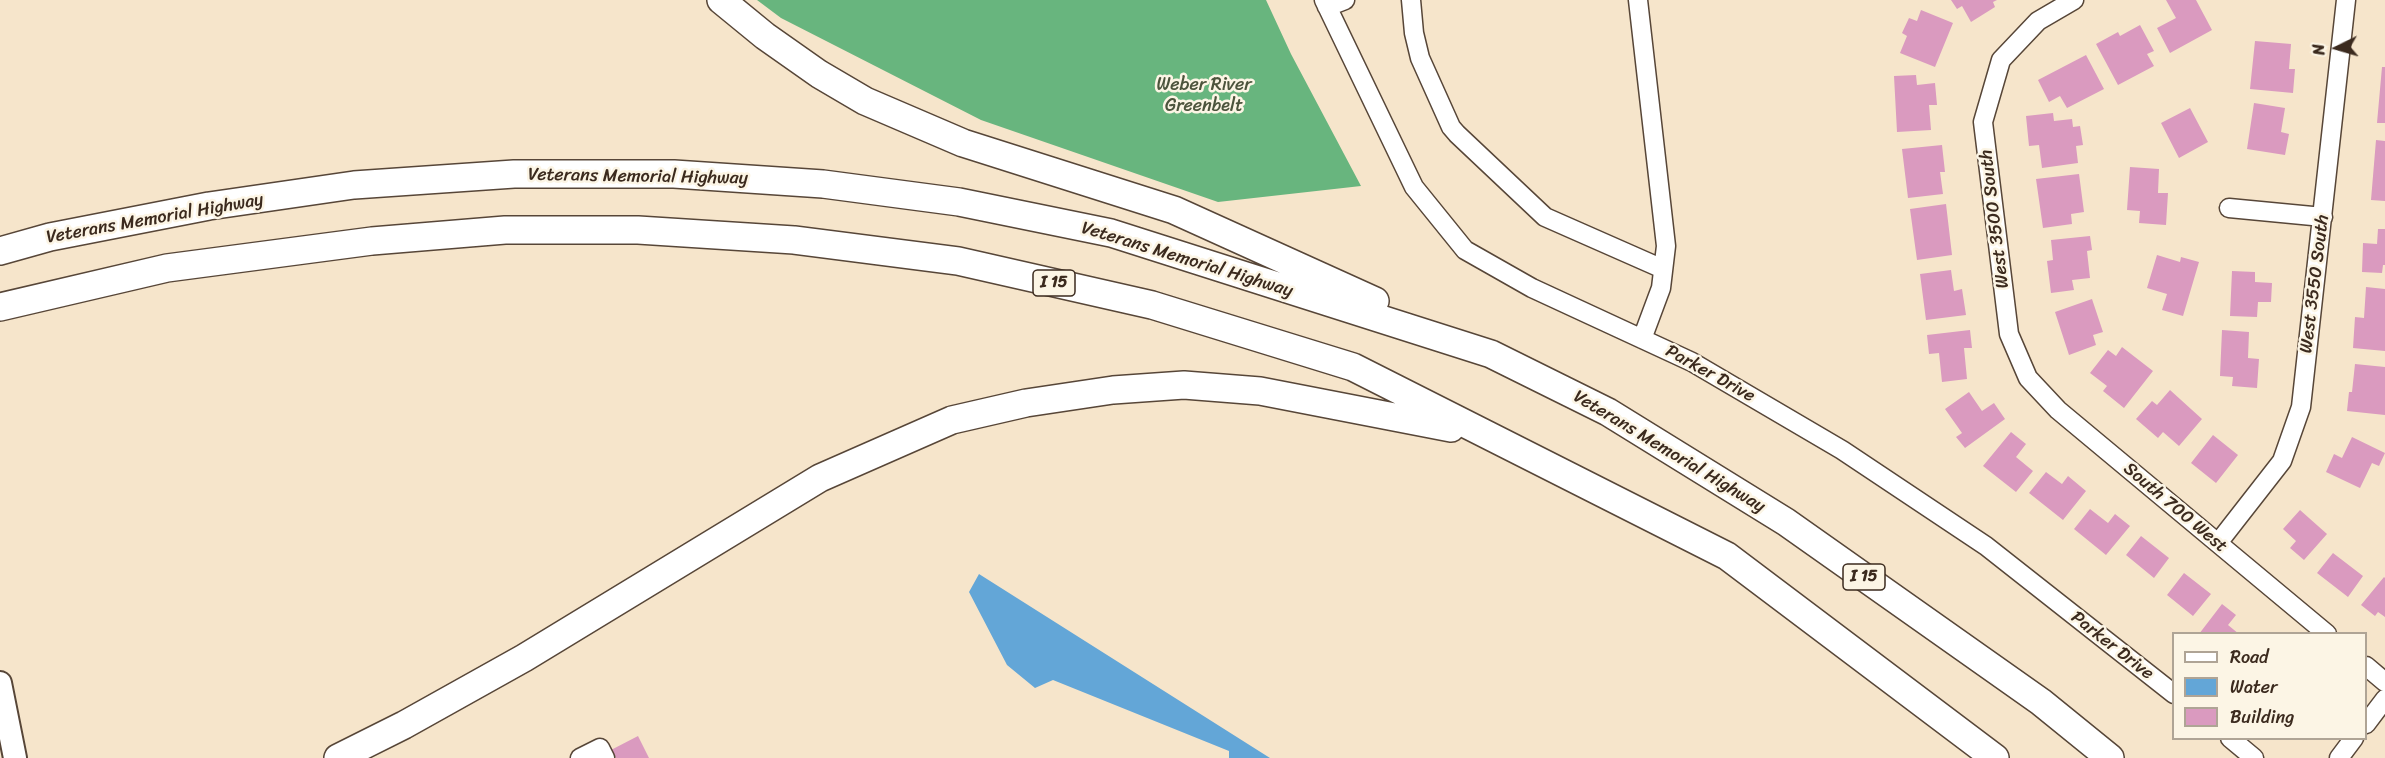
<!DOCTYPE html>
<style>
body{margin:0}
#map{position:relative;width:2385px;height:758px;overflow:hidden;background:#f6e5cb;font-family:Sriracha,sans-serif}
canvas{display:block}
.legend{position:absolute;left:2172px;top:632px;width:195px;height:108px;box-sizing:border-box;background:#fcf5e5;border:2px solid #afa495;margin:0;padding:8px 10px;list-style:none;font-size:18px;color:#3b2a1e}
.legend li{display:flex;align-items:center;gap:12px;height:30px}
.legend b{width:30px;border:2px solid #afa495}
.north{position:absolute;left:2307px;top:18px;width:60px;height:60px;-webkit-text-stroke:4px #fcf5e5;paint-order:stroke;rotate:265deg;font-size:16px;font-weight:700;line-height:24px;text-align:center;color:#3b2a1e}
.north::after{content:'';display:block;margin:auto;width:21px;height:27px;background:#3b2a1e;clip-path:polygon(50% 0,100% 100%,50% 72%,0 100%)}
</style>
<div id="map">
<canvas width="2385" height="758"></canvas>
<ul class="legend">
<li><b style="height:8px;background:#fff"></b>Road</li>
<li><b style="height:16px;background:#63a6d7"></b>Water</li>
<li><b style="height:16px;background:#da9abf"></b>Building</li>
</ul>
<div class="north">N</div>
</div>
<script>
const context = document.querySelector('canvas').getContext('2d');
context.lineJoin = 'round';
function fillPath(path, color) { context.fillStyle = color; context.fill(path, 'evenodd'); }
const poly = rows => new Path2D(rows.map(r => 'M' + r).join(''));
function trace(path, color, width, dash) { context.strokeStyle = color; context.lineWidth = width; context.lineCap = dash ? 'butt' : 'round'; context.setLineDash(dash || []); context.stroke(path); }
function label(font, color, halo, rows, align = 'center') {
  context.font = font + ' Sriracha,sans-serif'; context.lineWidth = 5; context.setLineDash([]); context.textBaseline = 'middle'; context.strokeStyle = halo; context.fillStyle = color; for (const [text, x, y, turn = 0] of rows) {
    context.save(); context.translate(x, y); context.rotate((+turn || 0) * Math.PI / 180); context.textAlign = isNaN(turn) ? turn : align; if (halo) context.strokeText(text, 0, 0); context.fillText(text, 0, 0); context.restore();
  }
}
const forest = poly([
 [757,0,1266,0,1291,54,1361,186,1218,202,981,120,781,18]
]);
const water = poly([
 [979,574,1270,758,1229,758,1229,751,1053,680,1035,688,1007,665,969,592]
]);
const building = poly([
 [1951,0,1997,0,1993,2,1995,7,1971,22,1962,6,1957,9],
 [2166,0,2196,0,2212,30,2170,53,2157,28,2176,18],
 [1921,10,1953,23,1935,67,1900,53,1907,36,1902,33,1909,18,1917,21],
 [2140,25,2154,51,2147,54,2154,66,2118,85,2096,44,2118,32,2120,36],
 [2255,41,2291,44,2289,69,2295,69,2293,93,2250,89],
 [2086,55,2104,89,2067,108,2060,96,2049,102,2038,80],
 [2382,67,2385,67,2385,123,2377,123],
 [1916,75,1917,85,1935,83,1937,105,1929,105,1931,130,1897,132,1894,76],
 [2254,103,2285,108,2281,132,2289,134,2285,155,2247,149],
 [2190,108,2208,142,2179,158,2161,123],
 [2053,113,2054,121,2072,119,2073,127,2080,126,2083,145,2076,146,2078,163,2042,168,2039,145,2029,146,2026,116],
 [2376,140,2385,141,2385,201,2371,200],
 [1942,145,1945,172,1940,172,1943,194,1908,198,1902,149],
 [2130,167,2159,169,2158,193,2168,193,2166,225,2139,223,2140,211,2127,210],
 [2079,174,2084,212,2071,214,2072,224,2043,228,2036,179],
 [1946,204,1952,255,1917,260,1910,209],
 [2378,229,2385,229,2385,265,2383,265,2382,273,2362,272,2363,243,2377,244],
 [2090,236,2092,250,2087,251,2090,278,2072,280,2074,290,2051,293,2047,261,2053,260,2051,240],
 [2157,255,2180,262,2181,257,2199,262,2183,316,2162,310,2167,294,2147,288],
 [1951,270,1954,291,1962,289,1966,315,1926,320,1920,274],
 [2232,271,2255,272,2255,282,2272,283,2271,302,2258,302,2257,317,2230,316],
 [2366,287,2385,289,2385,351,2353,348,2355,317,2364,318],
 [2092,299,2103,332,2093,335,2096,345,2069,355,2055,312],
 [1970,330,1972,348,1964,348,1967,379,1942,382,1939,353,1929,354,1927,335],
 [2222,330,2249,332,2248,358,2259,359,2257,388,2232,386,2233,377,2220,376],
 [2122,347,2153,371,2124,408,2103,391,2107,386,2090,373,2108,350,2116,356],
 [2355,364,2385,367,2385,415,2347,411,2349,392,2352,392],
 [2170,390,2202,419,2179,446,2163,432,2158,438,2136,419,2152,401,2157,405],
 [1969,392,1982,411,1994,403,2005,419,1965,448,1956,437,1962,433,1945,409],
 [2011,432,2026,444,2016,457,2033,471,2016,492,1983,466],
 [2213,435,2238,455,2216,483,2191,463],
 [2352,437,2385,453,2379,466,2372,463,2360,488,2326,472,2334,454,2342,458],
 [2046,472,2062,484,2068,476,2086,491,2063,520,2029,493],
 [2090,509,2108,523,2115,514,2130,526,2106,555,2074,529],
 [2300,510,2327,534,2304,560,2290,548,2296,541,2283,529],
 [2141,536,2169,558,2154,578,2126,555],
 [2333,553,2363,576,2348,597,2317,573],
 [2184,573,2211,594,2193,616,2167,595],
 [2384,577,2385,578,2385,617,2378,612,2375,616,2361,605],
 [2222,604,2236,615,2228,625,2239,634,2199,634],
 [638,736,649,758,616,758,611,750]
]);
const minor = poly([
 [1324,0,1414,187,1465,250,1532,288,1692,362,1842,450,1986,546,2174,694],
 [1411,0,1414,33,1420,58,1451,127,1457,134,1545,217,1663,269],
 [1638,0,1666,246,1661,288,1642,339],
 [2074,0,2038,21,2001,60,1983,122,2009,334,2028,378,2058,410,2327,634],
 [1327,7,1345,0],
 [2229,208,2323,217],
 [2218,543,2282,461,2301,407,2346,0],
 [2366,666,2385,682],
 [2366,724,2385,699],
 [2230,738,2254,758],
 [580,758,600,748,605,758],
 [2339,758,2354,738]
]);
const major = poly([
 [0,683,15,758]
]);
const highway = poly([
 [721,0,765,36,819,74,865,101,963,143,1174,210,1375,301],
 [0,251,50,237,209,206,354,185,514,174,674,174,823,184,959,202,1111,233,1491,354,1608,412,1786,522,2041,702,2110,758],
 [0,307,167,268,372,241,505,230,638,230,794,240,958,261,1152,305,1353,367,1727,556,1995,758],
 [338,758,404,725,524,658,820,478,952,420,1026,403,1113,390,1184,385,1260,391,1451,428]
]);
const shields = [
 [1054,283,42],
 [1864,577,42]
];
const shieldNames = [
 ["I 15",1054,283],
 ["I 15",1864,577]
];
const parkNames = [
 ["Weber River",1204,85],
 ["Greenbelt",1204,106]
];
const streetNames = [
 ["Veterans Memorial Highway",638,177,1],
 ["Veterans Memorial Highway",155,219,-10],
 ["West 3500 South",1995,219,-97],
 ["Veterans Memorial Highway",1187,260,17],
 ["West 3550 South",2315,284,-83],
 ["Parker Drive",1710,374,29],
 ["Veterans Memorial Highway",1669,452,31],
 ["South 700 West",2175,508,40],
 ["Parker Drive",2112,646,38]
];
fillPath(forest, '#68b57e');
fillPath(water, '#63a6d7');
fillPath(building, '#da9abf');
trace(minor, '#574638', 21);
trace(major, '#574638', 26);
trace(highway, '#574638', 30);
trace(minor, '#fff', 18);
trace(major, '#fff', 22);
trace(highway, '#fff', 27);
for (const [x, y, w] of shields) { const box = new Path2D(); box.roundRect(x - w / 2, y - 13, w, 26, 4.5); context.fillStyle = '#fcf5e5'; context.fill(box); trace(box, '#3b2a1e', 1.5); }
label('bold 16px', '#3b2a1e', null, shieldNames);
label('18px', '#4c543c', '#fcf5e5', parkNames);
label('18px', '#3b2a1e', '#fcf5e5', streetNames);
</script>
